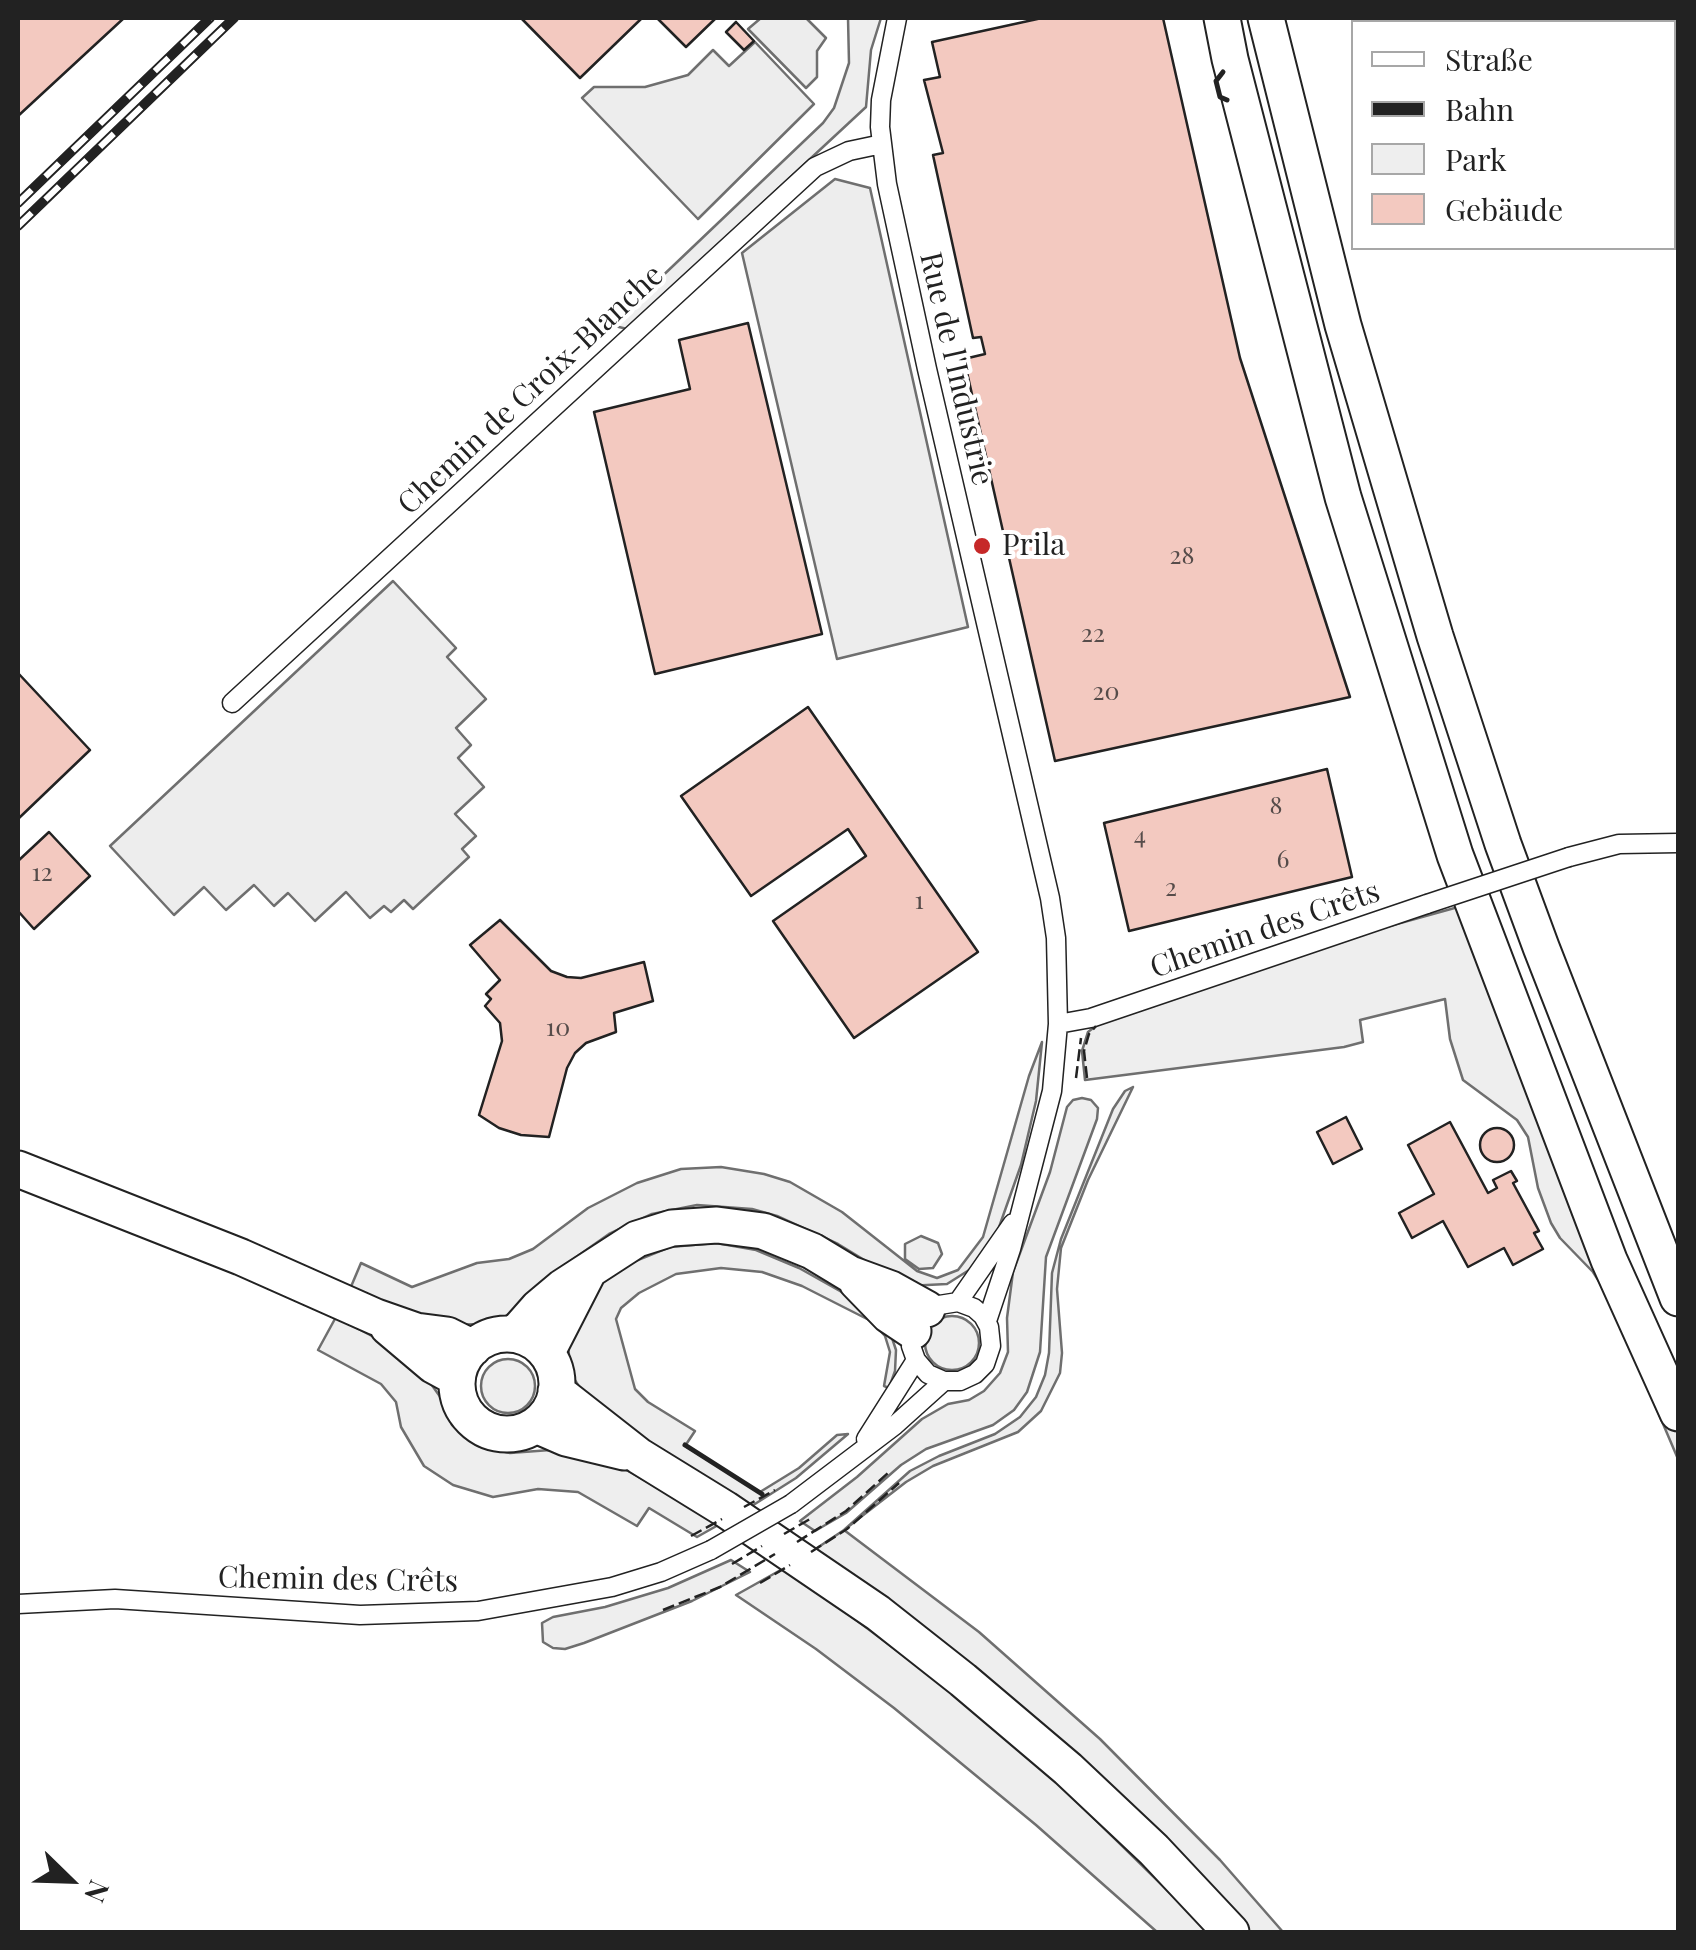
<!DOCTYPE html>
<meta charset="utf-8">
<style>
body{margin:0}
#map{position:relative;width:1696px;height:1950px;overflow:hidden;background:#fff;font-family:"Playfair Display",serif}
canvas{display:block}
.frame{position:absolute;inset:0;border:20px solid #222;pointer-events:none}
.legend{position:absolute;left:1351px;top:20px;width:325px;height:230px;box-sizing:border-box;background:#fff;border:2px solid #a7a7a7;margin:0;padding:12px 18px;list-style:none;font-size:30px;color:#222}
.legend li{display:flex;align-items:center;gap:20px;height:50px}
.legend b{width:50px;border:2px solid #a7a7a7}
.north{position:absolute;left:20px;top:1830px;width:100px;height:100px;-webkit-text-stroke:8px #fff;paint-order:stroke;rotate:113deg;font-size:28px;font-weight:700;line-height:40px;text-align:center;color:#222}
.north::after{content:'';display:block;margin:auto;width:35px;height:45px;background:#222;clip-path:polygon(50% 0,100% 100%,50% 72%,0 100%)}
</style>
<div id="map">
<canvas width="1696" height="1950"></canvas>
<div class="frame"></div>
<ul class="legend">
<li><b style="height:12px;background:#fff"></b>Straße</li>
<li><b style="height:12px;background:#222"></b>Bahn</li>
<li><b style="height:28px;background:#eee"></b>Park</li>
<li><b style="height:28px;background:#f3c9c0"></b>Gebäude</li>
</ul>
<div class="north">N</div>
</div>
<script>
const context = document.querySelector('canvas').getContext('2d');
context.lineJoin = 'round';
function fillPath(path, color) { context.fillStyle = color; context.fill(path, 'evenodd'); }
const poly = rows => new Path2D(rows.map(r => 'M' + r).join(''));
function trace(path, color, width, dash) { context.strokeStyle = color; context.lineWidth = width; context.lineCap = dash ? 'butt' : 'round'; context.setLineDash(dash || []); context.stroke(path); }
function label(font, color, halo, rows, align = 'center') {
  context.font = font + ' "Playfair Display",serif'; context.lineWidth = 8; context.setLineDash([]); context.textBaseline = 'middle'; context.strokeStyle = halo; context.fillStyle = color; for (const [text, x, y, turn = 0] of rows) {
    context.save(); context.translate(x, y); context.rotate((+turn || 0) * Math.PI / 180); context.textAlign = isNaN(turn) ? turn : align; if (halo) context.strokeText(text, 0, 0); context.fillText(text, 0, 0); context.restore();
  }
}
const green = poly([
 [848,18,881,18,871,50,866,107,627,329,611,325,823,123,834,108,849,63,848,18],
 [1469,904,1678,1430,1678,1459,1609,1297,1593,1272,1560,1238,1551,1223,1538,1188,1528,1137,1517,1120,1463,1080,1450,1039,1445,999,1360,1020,1363,1042,1344,1047,1085,1080,1082,1051,1088,1032,1097,1025,1350,937,1469,904],
 [1042,1042,1036,1101,1021,1165,998,1230,977,1265,947,1284,907,1286,838,1244,777,1216,752,1209,697,1205,652,1214,609,1234,572,1260,526,1304,502,1318,479,1324,451,1325,418,1319,350,1289,361,1263,412,1287,477,1263,509,1259,533,1249,588,1208,637,1183,681,1169,721,1167,764,1174,790,1182,842,1212,917,1271,937,1278,958,1270,983,1237,1029,1076,1042,1042],
 [1133,1087,1088,1180,1061,1248,1057,1289,1062,1353,1060,1373,1041,1411,1018,1432,933,1466,906,1482,844,1530,979,1632,1100,1739,1220,1860,1283,1932,1250,1932,1160,1835,811,1552,844,1530,910,1471,939,1456,995,1434,1020,1417,1036,1397,1045,1375,1049,1353,1052,1273,1061,1239,1113,1109,1125,1091,1133,1087],
 [1082,1098,1091,1100,1098,1108,1097,1119,1046,1257,1040,1352,1027,1392,1014,1410,993,1425,926,1449,901,1465,846,1513,815,1531,800,1521,857,1477,922,1419,948,1404,969,1400,984,1391,1000,1373,1008,1352,1007,1318,1013,1272,1050,1172,1067,1107,1073,1100,1082,1098],
 [921,1236,938,1243,942,1254,933,1268,919,1269,905,1259,905,1244,921,1236],
 [716,1243,756,1250,799,1268,847,1295,889,1329,896,1350,895,1371,889,1388,884,1386,890,1352,885,1336,871,1321,802,1286,762,1272,721,1268,676,1274,639,1293,621,1308,616,1319,635,1389,648,1402,695,1431,685,1446,760,1492,799,1468,837,1435,848,1434,796,1478,747,1509,587,1399,571,1374,568,1346,594,1289,628,1264,670,1247,716,1243],
 '925 1343a27 27 0 1 1 54 0a27 27 0 1 1-54 0Z',
 [336,1317,387,1344,424,1374,441,1398,452,1425,478,1446,510,1453,564,1449,623,1468,720,1524,697,1537,649,1508,637,1526,578,1492,538,1489,493,1497,453,1485,424,1466,401,1427,396,1402,381,1384,318,1350,336,1317],
 '481 1386a27 27 0 1 1 54 0a27 27 0 1 1-54 0Z',
 [731,1560,750,1572,692,1601,584,1643,565,1649,553,1648,543,1642,542,1623,553,1617,605,1607,668,1588,731,1560],
 [786,1567,953,1693,1055,1780,1210,1932,1157,1932,1036,1825,894,1708,816,1649,736,1595,786,1567]
]);
const parking = poly([
 [761,18,806,18,826,38,817,51,817,77,806,88,748,29,761,18],
 [755,42,814,104,698,219,582,98,594,87,645,87,688,75,713,50,729,66,755,42],
 [835,179,870,188,968,627,837,659,742,253,835,179],
 [393,581,456,648,447,657,486,699,456,728,471,745,458,758,484,787,455,814,476,836,462,849,469,857,413,909,404,900,391,912,384,906,370,918,346,892,315,921,288,893,274,906,254,885,226,910,204,887,174,915,110,846,393,581]
]);
const building = poly([
 [18,18,124,18,18,116,18,18],
 [521,18,642,18,580,78,521,18],
 [657,18,716,18,686,47,657,18],
 [1042,18,1163,18,1240,358,1350,697,1055,761,964,359,985,354,981,337,973,338,933,155,943,153,924,80,940,77,932,42,1042,18],
 [736,22,754,41,744,50,726,32,736,22],
 [748,323,822,634,655,674,594,412,690,389,679,340,748,323],
 [18,673,90,750,18,819,18,673],
 [808,707,978,952,854,1038,773,921,866,856,848,829,751,896,681,796,808,707],
 [1327,769,1352,877,1129,931,1104,823,1327,769],
 [49,832,90,876,34,929,18,911,18,861,49,832],
 [500,920,551,971,567,977,581,978,644,962,653,1001,614,1013,616,1032,586,1043,575,1053,567,1068,549,1137,521,1135,499,1128,479,1115,502,1041,500,1023,485,1006,491,999,486,994,500,980,470,945,500,920],
 [1346,1117,1362,1149,1333,1164,1317,1132,1346,1117],
 [1450,1122,1488,1193,1497,1188,1493,1180,1511,1171,1517,1181,1513,1183,1539,1231,1534,1233,1543,1249,1513,1265,1504,1248,1468,1267,1443,1221,1412,1238,1399,1213,1434,1194,1408,1145,1450,1122],
 '1480 1145a17 17 0 1 1 34 0a17 17 0 1 1-34 0Z'
]);
const street = poly([
 [897,18,881,100,880,127,887,184,927,369,1050,898,1056,938,1058,1024,1052,1091,1011,1249,987,1321],
 [232,703,815,167,849,151,882,144],
 [1569,857,1619,844,1678,843],
 [1058,1024,1091,1018,1427,904],
 [958,1302,974,1308,983,1316,989,1327,991,1346,985,1364,975,1374,960,1381,944,1381,928,1374,916,1360,911,1346,915,1325,933,1306,958,1302,1013,1223],
 [866,1439,916,1360],
 [791,1504,894,1426,944,1381],
 [18,1604,115,1599,360,1615,478,1611,612,1587,661,1572,711,1550]
]);
const highway = poly([
 [1222,18,1230,59,1343,497,1455,855,1609,1260,1678,1413],
 [1266,18,1343,325,1435,636,1503,844,1541,947,1678,1298],
 [18,1169,241,1257,376,1317,416,1331,447,1335,473,1348],
 [857,1282,889,1315,913,1331],
 [388,1327,433,1365,457,1378],
 [516,1333,538,1308,563,1287,637,1239,672,1228,717,1225,763,1231,812,1251,850,1274,891,1289,927,1309],
 '457 1384a50 50 0 1 1 100 0a50 50 0 1 1-100 0Z',
 [547,1352,587,1274],
 [556,1391,639,1456,725,1509,878,1613,963,1680,1068,1769,1154,1850,1231,1932],
 [536,1425,566,1438,624,1452]
]);
const rail = poly([
 [18,203,210,18],
 [18,226,234,18]
]);
const streetBridge = poly([
 [1427,904,1569,857],
 [711,1550,791,1504]
]);
const fence = poly([
 [1076,1078,1081,1038],
 [1087,1078,1084,1051,1089,1034,1096,1026],
 [744,1507,775,1490],
 [784,1534,810,1519],
 [691,1536,722,1519],
 [797,1542,846,1511,888,1473],
 [811,1552,847,1529,899,1483],
 [732,1564,762,1546],
 [760,1583,790,1565],
 [663,1610,720,1587,775,1554]
]);
const wall = poly([
 [1223,72,1216,81,1220,97,1227,100],
 [685,1445,762,1494]
]);
const markers = [
 [982,546,10,"#c62828"]
];
const numberNames = [
 ["28",1182,556],
 ["22",1093,634],
 ["20",1106,692],
 ["8",1276,806],
 ["4",1140,836],
 ["6",1283,860],
 ["12",42,873],
 ["2",1171,888],
 ["1",919,901],
 ["10",558,1028]
];
const streetNames = [
 ["Rue de l'Industrie",956,369,77],
 ["Chemin de Croix-Blanche",531,390,-43],
 ["Chemin des Crêts",1265,930,-19],
 ["Chemin des Crêts",338,1580,1]
];
const poiNames = [
 ["Prila",1002,546]
];
fillPath(green, '#eee');
trace(green, '#6f6f6f', 2.5);
fillPath(parking, '#ededed');
trace(parking, '#6f6f6f', 2.5);
fillPath(building, '#f3c9c0');
trace(building, '#222', 2.5);
trace(street, '#222', 21);
trace(highway, '#222', 39);
trace(street, '#fff', 18);
trace(highway, '#fff', 35);
trace(rail, '#222', 10);
trace(rail, '#fff', 6, [19]);
trace(streetBridge, '#222', 21, []);
trace(streetBridge, '#fff', 18);
trace(fence, '#222', 2.5, [12, 5]);
trace(wall, '#222', 5);
for (const [x, y, r, color] of markers) { const dot = new Path2D(); dot.arc(x, y, r, 0, 2 * Math.PI); context.fillStyle = color; context.fill(dot); trace(dot, '#fff', 4); }
label('25px', '#564c4a', null, numberNames);
label('30px', '#222', '#fff', streetNames);
label('30px', '#222', '#fff', poiNames, 'left');
</script>
